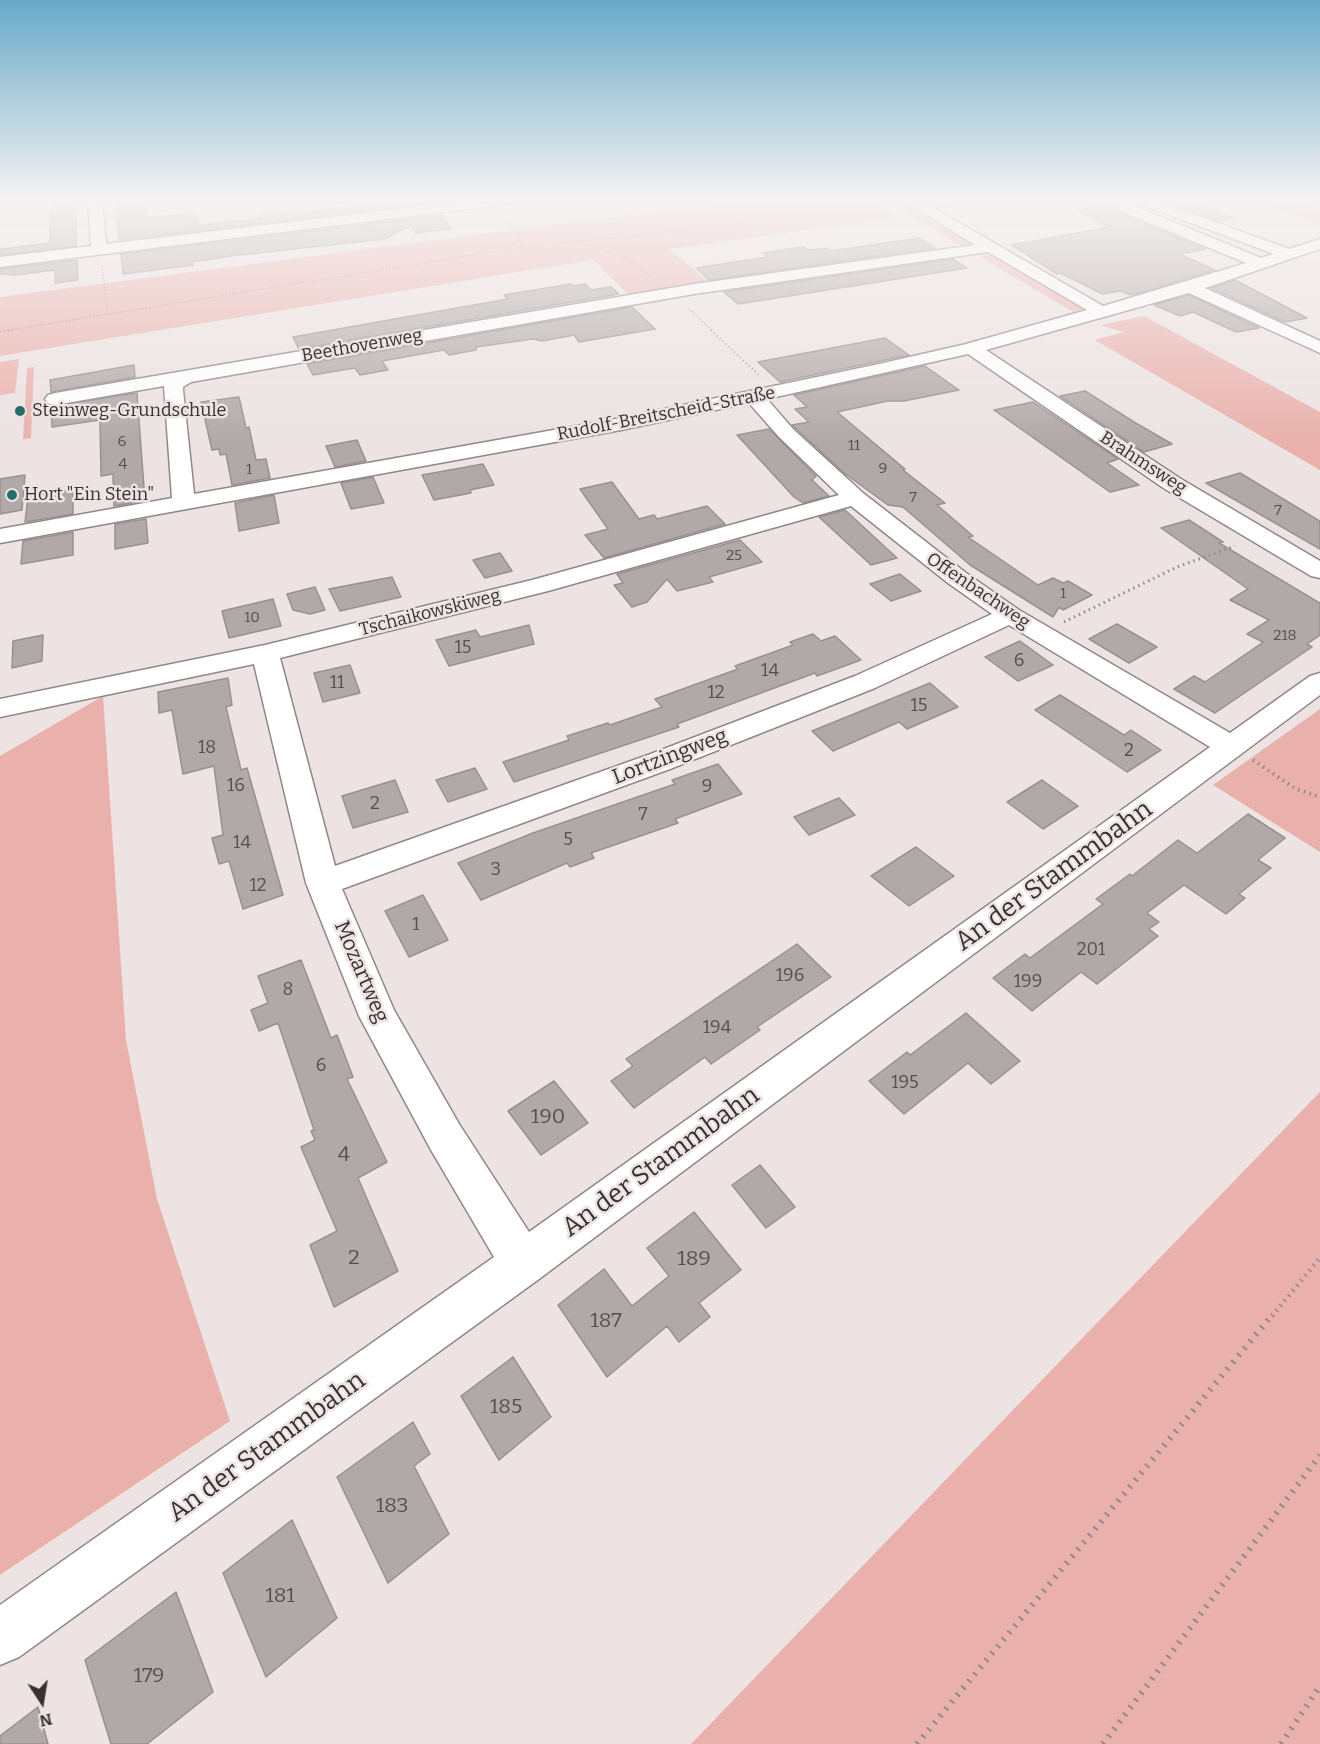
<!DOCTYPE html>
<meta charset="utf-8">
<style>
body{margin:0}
#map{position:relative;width:1320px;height:1744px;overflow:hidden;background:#ece3e2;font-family:Bitter,serif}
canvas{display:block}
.north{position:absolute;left:12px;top:1672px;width:60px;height:60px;-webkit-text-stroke:4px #ece3e2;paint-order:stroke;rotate:168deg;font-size:16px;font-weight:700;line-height:24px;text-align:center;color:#363232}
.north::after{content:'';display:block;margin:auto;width:21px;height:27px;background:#363232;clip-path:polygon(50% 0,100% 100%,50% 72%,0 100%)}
</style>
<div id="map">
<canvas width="1320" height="1744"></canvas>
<div class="north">N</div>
</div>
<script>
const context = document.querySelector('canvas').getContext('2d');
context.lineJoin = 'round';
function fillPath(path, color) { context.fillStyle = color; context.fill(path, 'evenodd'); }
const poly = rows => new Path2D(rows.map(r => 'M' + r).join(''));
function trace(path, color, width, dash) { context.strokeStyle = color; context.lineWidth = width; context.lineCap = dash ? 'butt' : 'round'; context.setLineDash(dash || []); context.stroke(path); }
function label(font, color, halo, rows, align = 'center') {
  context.font = font + ' Bitter,serif'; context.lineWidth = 5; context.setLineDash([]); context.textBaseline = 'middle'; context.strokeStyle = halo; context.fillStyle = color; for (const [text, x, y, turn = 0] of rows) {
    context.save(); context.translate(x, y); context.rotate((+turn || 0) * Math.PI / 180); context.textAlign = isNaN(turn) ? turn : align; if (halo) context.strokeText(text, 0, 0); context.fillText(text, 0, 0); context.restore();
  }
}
const green = poly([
 [750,199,871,199,900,217,670,249,709,283,630,296,593,260,0,356,0,297],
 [883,199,898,199,974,244,961,246],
 [918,199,1017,199,938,210],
 [1243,199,1302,199,1320,205,1320,224],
 [993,254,1085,309,1073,312,979,256],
 [1144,316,1320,412,1320,470,1095,340,1123,332,1101,325],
 [19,359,15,393,0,395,0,362],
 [34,367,31,438,23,439,27,368],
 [103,696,126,1040,157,1199,230,1421,0,1575,0,756],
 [1320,709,1320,852,1213,785],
 [1320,1092,1320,1744,691,1744,1011,1412]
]);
const building = poly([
 [51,199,76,199,76,246,0,255,0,249,50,243,51,199],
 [409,199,430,199,433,203,119,240,115,203,144,200,147,218,195,213,198,224,203,225,261,218,259,214,286,211,288,214,358,205,357,203,409,199],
 [1076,199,1111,199,1113,208,1122,214,1205,249,1179,254,1215,270,1131,295,1120,291,1103,294,1060,273,1057,274,1012,245,1110,227,1078,211,1080,211,1076,209,1093,206,1076,199],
 [1158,199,1180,199,1235,218,1220,221,1158,199],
 [441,215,451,229,416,233,411,225,384,239,231,256,192,262,193,265,123,274,121,254,441,215],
 [920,238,935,248,709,280,696,268,768,257,763,253,803,247,808,250,827,248,830,251,920,238],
 [953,259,967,268,738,304,724,292,953,259],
 [77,260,78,280,55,283,55,270,16,275,0,274,0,269,77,260],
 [1235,280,1307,318,1285,322,1211,288,1235,280],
 [571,284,573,286,585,284,591,290,611,287,619,294,299,349,293,337,508,299,504,295,571,284],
 [1189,295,1259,328,1236,332,1193,312,1180,316,1154,305,1189,295],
 [632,307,655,329,579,342,574,335,542,341,533,339,476,347,476,350,449,355,444,350,382,361,388,370,360,375,355,368,313,375,307,364,632,307],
 [885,338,909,355,780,382,758,362,885,338],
 [134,365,135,377,51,392,50,380,134,365],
 [925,366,959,390,904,401,888,401,837,412,905,469,903,470,945,503,937,505,973,536,968,537,1038,585,1053,578,1063,583,1068,581,1092,595,1063,610,1059,607,1053,617,970,565,903,507,888,505,844,473,792,425,809,422,795,409,807,407,794,395,925,366],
 [1085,391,1134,422,1172,444,1144,452,1060,396,1085,391],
 [137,393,145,501,114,506,113,474,101,476,100,420,52,427,51,406,137,393],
 [239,397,246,428,249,427,256,460,266,459,270,478,232,485,226,454,220,455,219,449,212,450,201,402,239,397],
 [1033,402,1118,459,1107,463,1139,485,1110,492,994,410,1033,402],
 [769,429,816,476,812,480,829,496,803,503,794,497,737,435,769,429],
 [357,440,366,461,335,467,326,446,357,440],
 [483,464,494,485,470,490,471,493,434,500,422,475,483,464],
 [1240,473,1320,521,1320,549,1206,483,1240,473],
 [25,475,22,510,0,514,0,479,25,475],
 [373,477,384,503,351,509,341,483,373,477],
 [612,482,639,519,654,515,657,519,707,506,725,524,604,558,585,535,608,529,580,489,612,482],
 [73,489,73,514,25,522,28,497,73,489],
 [274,495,279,523,239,531,235,503,274,495],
 [845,510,897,558,871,565,819,517,845,510],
 [146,519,148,543,115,549,115,524,146,519],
 [1189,520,1223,542,1219,543,1320,603,1320,635,1307,644,1312,647,1215,713,1174,689,1194,676,1205,682,1259,645,1263,642,1247,634,1269,620,1230,600,1248,589,1161,528,1189,520],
 [73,532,73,555,21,564,23,541,73,532],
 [740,540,762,562,709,577,713,582,677,591,667,579,647,602,632,607,614,585,623,583,617,574,740,540],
 [500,553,512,571,485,578,473,560,500,553],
 [900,574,921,591,891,601,870,584,900,574],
 [392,577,401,597,340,611,329,589,392,577],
 [315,587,325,610,310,614,293,610,287,594,315,587],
 [273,599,281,626,229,638,222,611,273,599],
 [1117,624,1157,647,1129,663,1089,639,1117,624],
 [529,625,534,644,449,666,436,640,476,630,480,637,529,625],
 [813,634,821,641,835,636,861,660,817,676,815,673,677,724,679,727,514,782,503,762,569,740,567,736,608,723,610,725,662,707,655,699,738,669,735,666,793,645,790,642,813,634],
 [43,635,42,661,12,668,13,641,43,635],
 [1020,641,1053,665,1018,681,985,657,1020,641],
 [350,665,360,693,323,702,314,673,350,665],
 [228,678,232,705,226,707,241,770,247,768,283,895,243,909,229,861,219,864,212,838,223,835,214,766,183,774,172,710,159,713,158,692,228,678],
 [930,683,958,707,907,729,899,722,833,751,812,731,930,683],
 [1060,695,1124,735,1131,730,1161,750,1127,772,1035,710,1060,695],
 [718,764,742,794,675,819,678,823,591,853,594,858,570,867,567,863,481,900,458,863,533,833,675,784,672,780,718,764],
 [475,768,487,789,448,802,436,780,475,768],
 [395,780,408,812,353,828,342,796,395,780],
 [1042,780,1078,806,1043,829,1007,802,1042,780],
 [839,798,855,815,809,835,794,817,839,798],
 [1248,814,1285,838,1258,860,1271,868,1239,894,1245,898,1226,914,1184,885,1147,913,1159,922,1149,929,1158,936,1097,984,1081,972,1032,1011,993,978,1025,954,1030,958,1103,904,1096,899,1130,874,1132,876,1178,840,1197,853,1248,814],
 [916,847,954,876,909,906,871,876,916,847],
 [423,895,448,940,409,957,385,911,423,895],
 [797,944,831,977,757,1027,760,1030,711,1064,705,1057,634,1108,611,1081,633,1066,626,1059,797,944],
 [301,960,331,1038,337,1035,353,1077,347,1079,387,1162,358,1178,398,1271,334,1307,310,1245,337,1231,301,1147,315,1140,311,1131,314,1130,278,1023,259,1031,251,1010,268,1003,258,976,301,960],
 [966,1013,1020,1061,991,1084,968,1063,904,1114,869,1081,907,1052,910,1055,966,1013],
 [554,1081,588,1123,541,1155,508,1111,554,1081],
 [760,1165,795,1207,766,1228,732,1185,760,1165],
 [694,1212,741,1270,699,1303,710,1317,679,1342,667,1326,607,1377,558,1305,604,1269,632,1306,669,1276,647,1248,694,1212],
 [513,1357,551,1417,499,1460,461,1396,513,1357],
 [413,1422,430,1454,414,1466,449,1534,388,1583,337,1477,413,1422],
 [292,1520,337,1618,266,1677,223,1573,292,1520],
 [176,1592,213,1692,147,1744,111,1744,85,1660,176,1592],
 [38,1707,48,1744,0,1744,0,1736,38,1707]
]);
const pathFar5 = poly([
 [671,199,704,226],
 [876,199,889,206],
 [503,219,516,232,523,247],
 [581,243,604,249,636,264,651,277],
 [102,266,108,316],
 [689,309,713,331],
 [4,331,523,247,828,215,890,205]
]);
const pathFar4 = poly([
 [711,330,760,376],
 [0,332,14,330]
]);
const pathFar3 = poly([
 [1064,622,1177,567,1235,546]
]);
const pathFar2 = poly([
 [1253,760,1296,789,1320,797]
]);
const pathFar1 = poly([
 [1272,1316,1320,1258]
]);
const path = poly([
 [917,1744,1273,1314],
 [1103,1744,1320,1455],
 [1281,1744,1320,1686]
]);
const minor = poly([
 [88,199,102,199,106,244,483,199,523,199,516,203,0,267,0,257,91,246,88,199],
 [901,199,918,199,1103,306,1246,263,1123,212,1115,207,1112,201,1113,199,1152,199,1289,249,1320,239,1320,249,1205,288,1320,341,1320,353,1189,293,986,350,1181,479,1320,561,1320,578,1311,576,1165,489,968,354,767,399,793,429,863,493,966,573,1019,610,1230,733,1310,676,1320,673,1320,695,539,1279,19,1657,0,1665,0,1605,494,1257,431,1150,359,1016,306,883,254,664,0,717,0,699,265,645,532,580,839,495,779,437,749,403,621,430,0,543,0,529,172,498,164,386,55,405,48,403,45,399,48,395,55,393,694,284,975,245,901,199],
 [1132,205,1143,205,1274,254,1261,258,1132,205],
 [988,252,1087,310,966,344,879,364,621,418,194,494,183,390,183,387,191,382,694,294,988,252],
 [851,506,948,583,992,614,855,676,648,755,335,866,280,658,548,591,851,506],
 [1009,625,1210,747,529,1232,459,1124,394,1010,342,889,670,769,875,688,1009,625]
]);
const markers = [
 [20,411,6,"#236e6b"],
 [12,495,6,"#236e6b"]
];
const farNumbernames = [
 ["6",122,442],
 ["11",854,446],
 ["4",123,465],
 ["9",883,469],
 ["1",249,470],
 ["7",913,498],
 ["7",1278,511],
 ["25",734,556],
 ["1",1063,594],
 ["10",252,618],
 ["218",1285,636]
];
const farStreetnames = [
 ["Beethovenweg",362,346,-10],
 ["Rudolf-Breitscheid-Straße",666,414,-11],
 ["Brahmsweg",1143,463,33],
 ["Offenbachweg",978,591,34],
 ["Tschaikowskiweg",430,613,-14]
];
const farPoinames = [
 ["Steinweg-Grundschule",32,411],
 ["Hort \"Ein Stein\"",24,495]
];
const numberNames = [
 ["15",463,648],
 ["6",1019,661],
 ["14",770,671],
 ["11",337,683],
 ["12",716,693],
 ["15",919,706],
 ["18",207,748],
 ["2",1129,751],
 ["16",236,786],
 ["9",707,787],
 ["2",375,804],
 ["7",643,815],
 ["5",568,840],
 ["14",242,843],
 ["3",496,870],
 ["12",258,886],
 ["1",416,925],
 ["201",1091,950],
 ["196",790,976],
 ["199",1028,982],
 ["8",288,990],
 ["194",717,1028],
 ["6",321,1066],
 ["195",905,1083]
];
const streetNames = [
 ["Lortzingweg",670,757,-21],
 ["Mozartweg",361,972,67]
];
const nearNumbernames = [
 ["190",548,1117],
 ["4",344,1155],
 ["2",354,1258],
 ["189",694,1259],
 ["187",606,1321],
 ["185",506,1407],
 ["183",392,1506],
 ["181",280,1596],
 ["179",149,1676]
];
const nearStreetnames = [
 ["An der Stammbahn",1054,876,-36],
 ["An der Stammbahn",661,1162,-36],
 ["An der Stammbahn",267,1447,-36]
];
fillPath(green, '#eab1ac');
fillPath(building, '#b1a9a8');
trace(building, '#999090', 1.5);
trace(minor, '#908786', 3);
trace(pathFar5, '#918a8a', 1.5, [1, 2]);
trace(pathFar4, '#918a8a', 2, [1, 3]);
trace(pathFar3, '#918a8a', 3, [1.5, 4]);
trace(pathFar2, '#918a8a', 4, [1.5, 4.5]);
trace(pathFar1, '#918a8a', 4.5, [1.5, 5]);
trace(path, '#918a8a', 6, [2, 7]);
fillPath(minor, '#fff');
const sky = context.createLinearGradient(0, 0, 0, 443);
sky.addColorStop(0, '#68aac8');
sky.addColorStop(0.45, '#f6f2f2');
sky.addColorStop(1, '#f6f2f200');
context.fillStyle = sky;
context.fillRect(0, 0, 1320, 443);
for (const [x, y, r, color] of markers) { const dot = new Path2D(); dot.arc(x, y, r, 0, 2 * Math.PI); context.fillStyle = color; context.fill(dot); trace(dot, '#ece3e2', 2); }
label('15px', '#555050', null, farNumbernames);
label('18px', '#363232', '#ece3e2', farStreetnames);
label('18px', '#363232', '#ece3e2', farPoinames, 'left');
label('18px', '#555050', null, numberNames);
label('21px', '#363232', '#ece3e2', streetNames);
label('21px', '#555050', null, nearNumbernames);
label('26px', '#363232', '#ece3e2', nearStreetnames);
</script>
